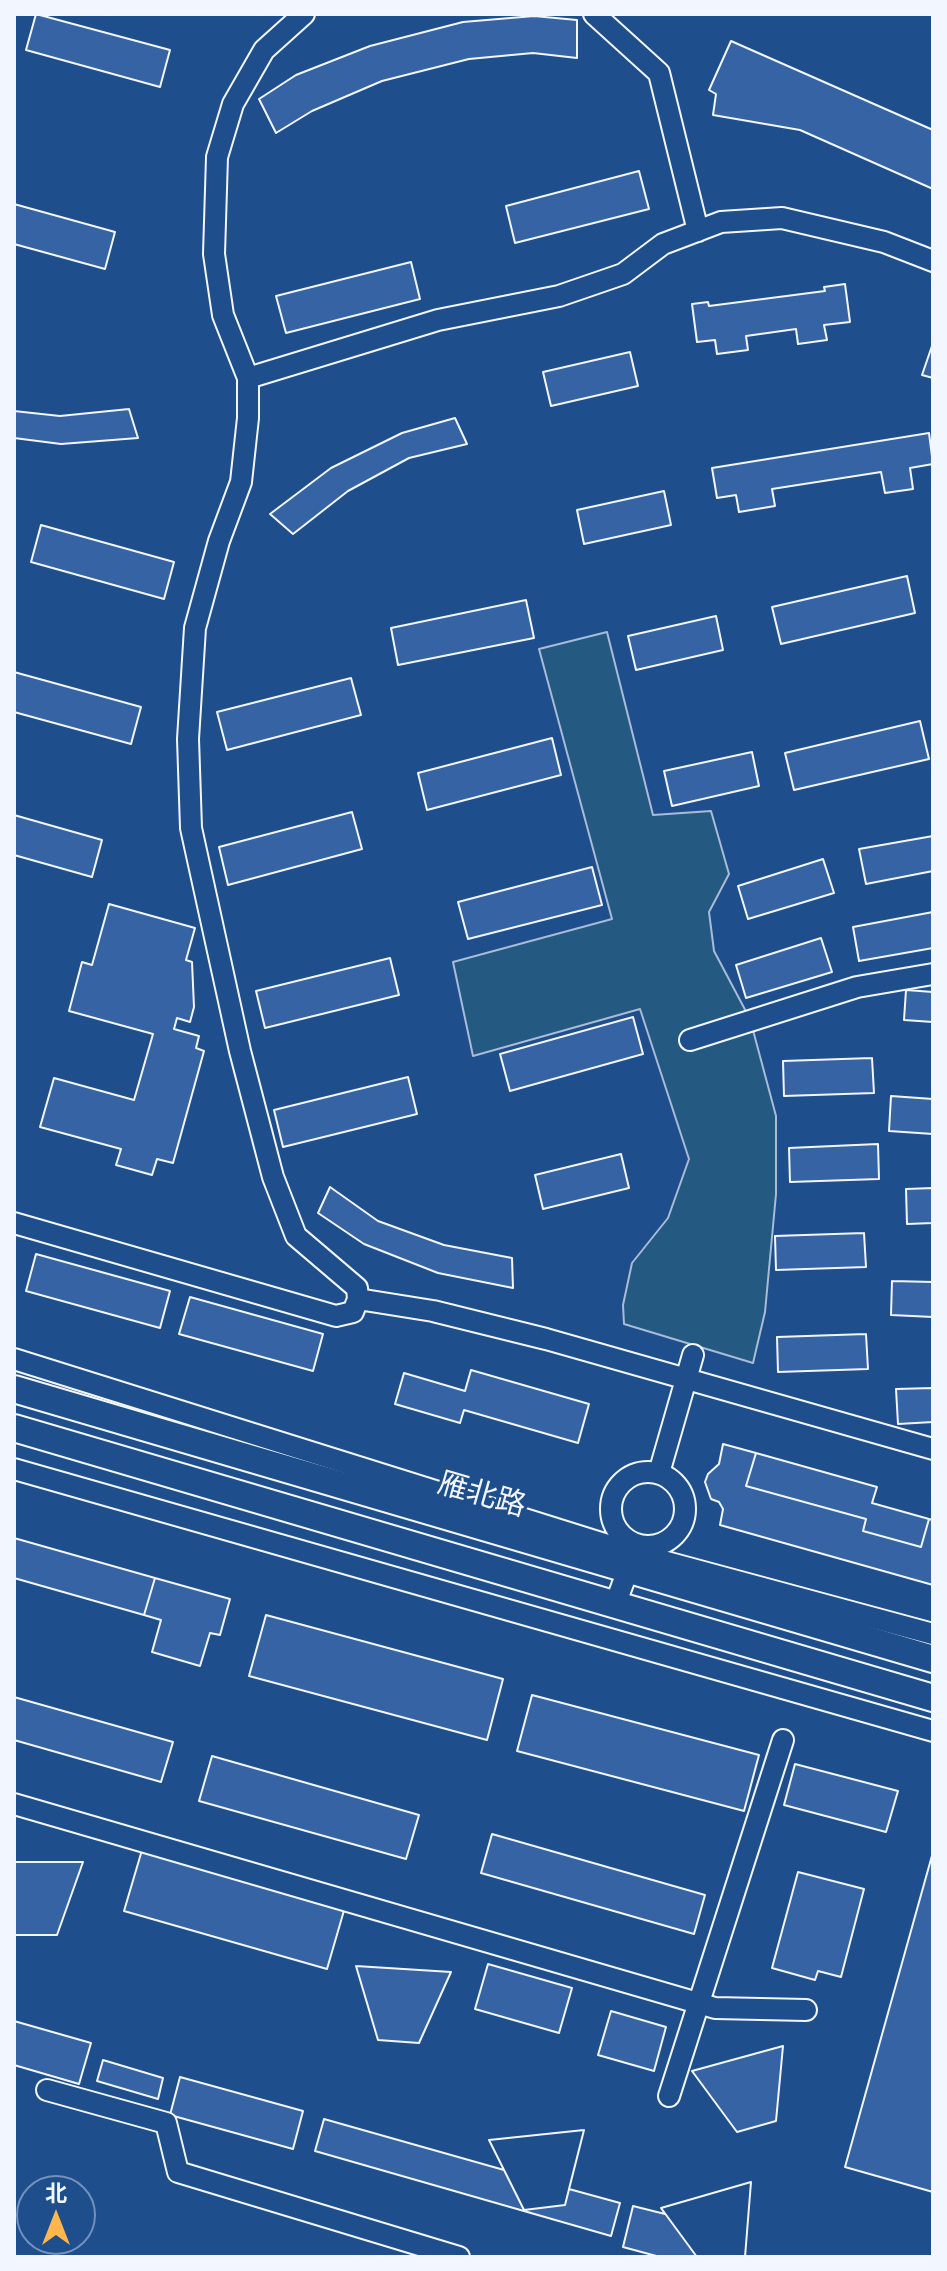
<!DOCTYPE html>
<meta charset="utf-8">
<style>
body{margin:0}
#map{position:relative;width:947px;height:2271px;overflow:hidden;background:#1f4e8c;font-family:Commissioner,"Noto Sans SC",sans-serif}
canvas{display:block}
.frame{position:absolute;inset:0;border:16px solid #f2f6ff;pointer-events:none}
.north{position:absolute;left:16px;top:2175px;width:80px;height:80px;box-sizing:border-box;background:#1f4e8c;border:2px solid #7391ba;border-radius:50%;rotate:0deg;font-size:22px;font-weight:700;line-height:32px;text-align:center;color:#f2f6ff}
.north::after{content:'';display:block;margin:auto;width:28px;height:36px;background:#ffb74d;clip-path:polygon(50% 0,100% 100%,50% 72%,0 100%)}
</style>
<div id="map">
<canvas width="947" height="2271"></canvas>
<div class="frame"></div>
<div class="north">北</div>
</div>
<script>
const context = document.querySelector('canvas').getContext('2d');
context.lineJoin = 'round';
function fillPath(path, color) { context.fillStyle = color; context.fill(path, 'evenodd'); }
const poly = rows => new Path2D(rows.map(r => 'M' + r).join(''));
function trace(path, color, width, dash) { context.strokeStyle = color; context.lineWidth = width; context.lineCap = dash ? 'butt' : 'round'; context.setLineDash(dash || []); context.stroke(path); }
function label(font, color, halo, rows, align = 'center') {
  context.font = font + ' Commissioner,"Noto Sans SC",sans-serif'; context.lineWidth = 6; context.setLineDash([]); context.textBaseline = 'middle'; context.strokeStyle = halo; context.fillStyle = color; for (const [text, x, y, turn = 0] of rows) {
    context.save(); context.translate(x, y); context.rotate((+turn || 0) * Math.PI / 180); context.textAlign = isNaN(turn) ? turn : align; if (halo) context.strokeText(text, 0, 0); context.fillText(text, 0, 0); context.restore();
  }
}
const green = poly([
 [607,632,653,815,711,811,729,874,709,912,714,951,750,1019,776,1116,776,1194,765,1312,753,1363,624,1324,623,1305,632,1263,668,1218,689,1159,640,1009,473,1056,453,962,612,919,539,649,607,632]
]);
const building = poly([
 [36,14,170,50,160,87,26,50,36,14],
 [534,16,577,20,577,58,533,53,469,59,382,81,312,111,276,133,259,99,296,75,370,46,463,22,534,16],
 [731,41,933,130,933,189,800,130,713,115,716,94,709,90,731,41],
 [639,171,649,209,515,243,506,206,639,171],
 [14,204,115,232,105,269,14,244,14,204],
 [411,262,420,299,286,333,276,296,411,262],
 [845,284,850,322,824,325,827,340,798,344,796,329,746,336,748,350,717,354,715,340,697,342,692,304,708,302,709,306,825,291,824,287,845,284],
 [933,343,933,378,922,375,933,343],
 [630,352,638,386,551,406,543,372,630,352],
 [129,409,138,438,61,444,14,438,14,411,60,416,129,409],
 [455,418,467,444,409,458,348,491,293,534,270,514,331,468,402,433,455,418],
 [929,433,933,464,910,468,913,489,885,493,881,472,772,489,775,506,739,512,736,495,717,498,712,468,929,433],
 [664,491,671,525,584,544,577,510,664,491],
 [41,525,174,562,164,599,31,562,41,525],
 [907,576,915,613,781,644,772,607,907,576],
 [526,600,534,638,398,665,391,628,526,600],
 [716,616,723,650,636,670,628,636,716,616],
 [14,672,141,707,131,744,14,712,14,672],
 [351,678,361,715,227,750,217,712,351,678],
 [920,721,929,759,794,790,785,753,920,721],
 [552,738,561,775,427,810,418,773,552,738],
 [752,752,759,786,672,806,664,771,752,752],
 [352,812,362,849,228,885,219,847,352,812],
 [14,815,102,840,92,877,14,855,14,815],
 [933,836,933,871,866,884,859,849,933,836],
 [823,859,834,893,748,919,738,886,823,859],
 [592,867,602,905,468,939,458,902,592,867],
 [109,904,195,928,186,960,192,962,194,1007,190,1022,177,1018,174,1029,199,1036,196,1048,204,1051,173,1163,157,1159,152,1175,116,1165,121,1149,40,1127,54,1078,134,1100,153,1034,69,1011,82,962,92,965,109,904],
 [933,912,933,948,859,961,853,927,933,912],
 [821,938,832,972,746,998,736,965,821,938],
 [390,958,399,995,265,1028,256,991,390,958],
 [906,990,933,992,933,1022,904,1020,906,990],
 [633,1017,643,1054,510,1091,500,1054,633,1017],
 [872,1058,874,1093,784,1096,783,1061,872,1058],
 [408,1077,417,1114,283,1147,274,1110,408,1077],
 [891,1096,933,1099,933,1134,889,1131,891,1096],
 [878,1144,879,1179,790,1182,789,1148,878,1144],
 [621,1154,629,1188,543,1209,535,1175,621,1154],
 [330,1187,378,1221,444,1245,512,1258,513,1288,438,1273,364,1244,318,1213,330,1187],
 [933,1188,933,1223,907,1224,906,1189,933,1188],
 [864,1233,866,1267,776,1270,775,1236,864,1233],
 [36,1254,170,1291,160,1328,26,1291,36,1254],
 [892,1281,933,1282,933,1317,891,1315,892,1281],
 [190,1297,323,1334,313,1371,179,1334,190,1297],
 [866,1334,868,1369,778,1372,777,1337,866,1334],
 [471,1370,589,1404,578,1443,464,1410,460,1423,395,1404,404,1373,465,1391,471,1370],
 [933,1388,933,1422,898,1424,896,1389,933,1388],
 [723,1444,756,1453,746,1486,866,1519,863,1531,921,1547,929,1519,933,1520,933,1585,720,1525,723,1509,719,1502,711,1499,705,1482,708,1474,719,1464,723,1444],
 [756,1453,877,1487,872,1503,929,1519,921,1547,863,1531,866,1519,746,1486,756,1453],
 [14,1538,155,1578,144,1615,14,1578,14,1538],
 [155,1578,230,1599,220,1635,210,1633,200,1666,152,1652,161,1620,144,1615,155,1578],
 [266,1615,503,1679,487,1740,249,1676,266,1615],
 [532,1695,759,1755,744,1811,517,1751,532,1695],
 [14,1697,173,1742,161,1782,14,1740,14,1697],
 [212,1756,419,1815,406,1859,199,1801,212,1756],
 [795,1764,898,1791,886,1832,784,1805,795,1764],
 [492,1834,705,1895,694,1934,481,1873,492,1834],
 [142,1850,345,1907,327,1969,124,1911,142,1850],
 [933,1852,933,2192,845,2167,933,1852],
 [14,1862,83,1862,57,1935,15,1935,14,1862],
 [798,1872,864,1889,841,1977,818,1971,815,1980,772,1968,798,1872],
 [488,1964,572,1988,559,2033,475,2009,488,1964],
 [356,1966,451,1972,419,2043,378,2040,356,1966],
 [611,2011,666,2027,654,2071,598,2055,611,2011],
 [14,2021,91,2043,79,2084,14,2065,14,2021],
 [783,2046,776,2121,737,2132,692,2071,783,2046],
 [103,2060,163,2078,158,2099,97,2081,103,2060],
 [180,2077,303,2111,293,2149,170,2115,180,2077],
 [324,2119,504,2170,489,2140,584,2130,569,2189,620,2203,611,2236,315,2151,324,2119],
 [584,2130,565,2205,524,2210,489,2140,584,2130],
 [751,2182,745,2257,697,2257,661,2208,751,2182],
 [751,2182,745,2257,660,2257,623,2247,633,2206,665,2214,661,2208,751,2182]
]);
const minor = poly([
 [594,14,659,73,698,231],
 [248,378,438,320,559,296,623,274,663,244,721,222,782,218,884,242,933,261],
 [690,1040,857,987,933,974],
 [14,1223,336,1316,353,1312,358,1299,357,1288,296,1236,273,1177,240,1051,191,828,188,739,195,628,219,541,241,482,248,418,248,378,223,315,214,254,217,157,233,104,264,50,304,14],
 [358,1299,433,1311,546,1339,933,1449],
 [14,1359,633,1553,933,1634],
 [14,1469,933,1731],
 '611 1509a37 37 0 1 1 74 0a37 37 0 1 1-74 0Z',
 [659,1473,693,1355],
 [615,1605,633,1556],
 [14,1804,715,2008,806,2010],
 [47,2090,166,2123,178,2172,459,2257],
 [669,2096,783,1740]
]);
const major = poly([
 [14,1389,933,1659],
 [14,1428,933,1698]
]);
const streetNames = [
 ["雁北路",482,1494,16]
];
fillPath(green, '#245a82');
trace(green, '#a8bbd7', 2);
fillPath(building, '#3563a3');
trace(building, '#f2f6ff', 2);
trace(minor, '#f2f6ff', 24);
trace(major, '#f2f6ff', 30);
trace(minor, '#1f4e8c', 20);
trace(major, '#1f4e8c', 26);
label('30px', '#f2f6ff', '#1f4e8c', streetNames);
</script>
